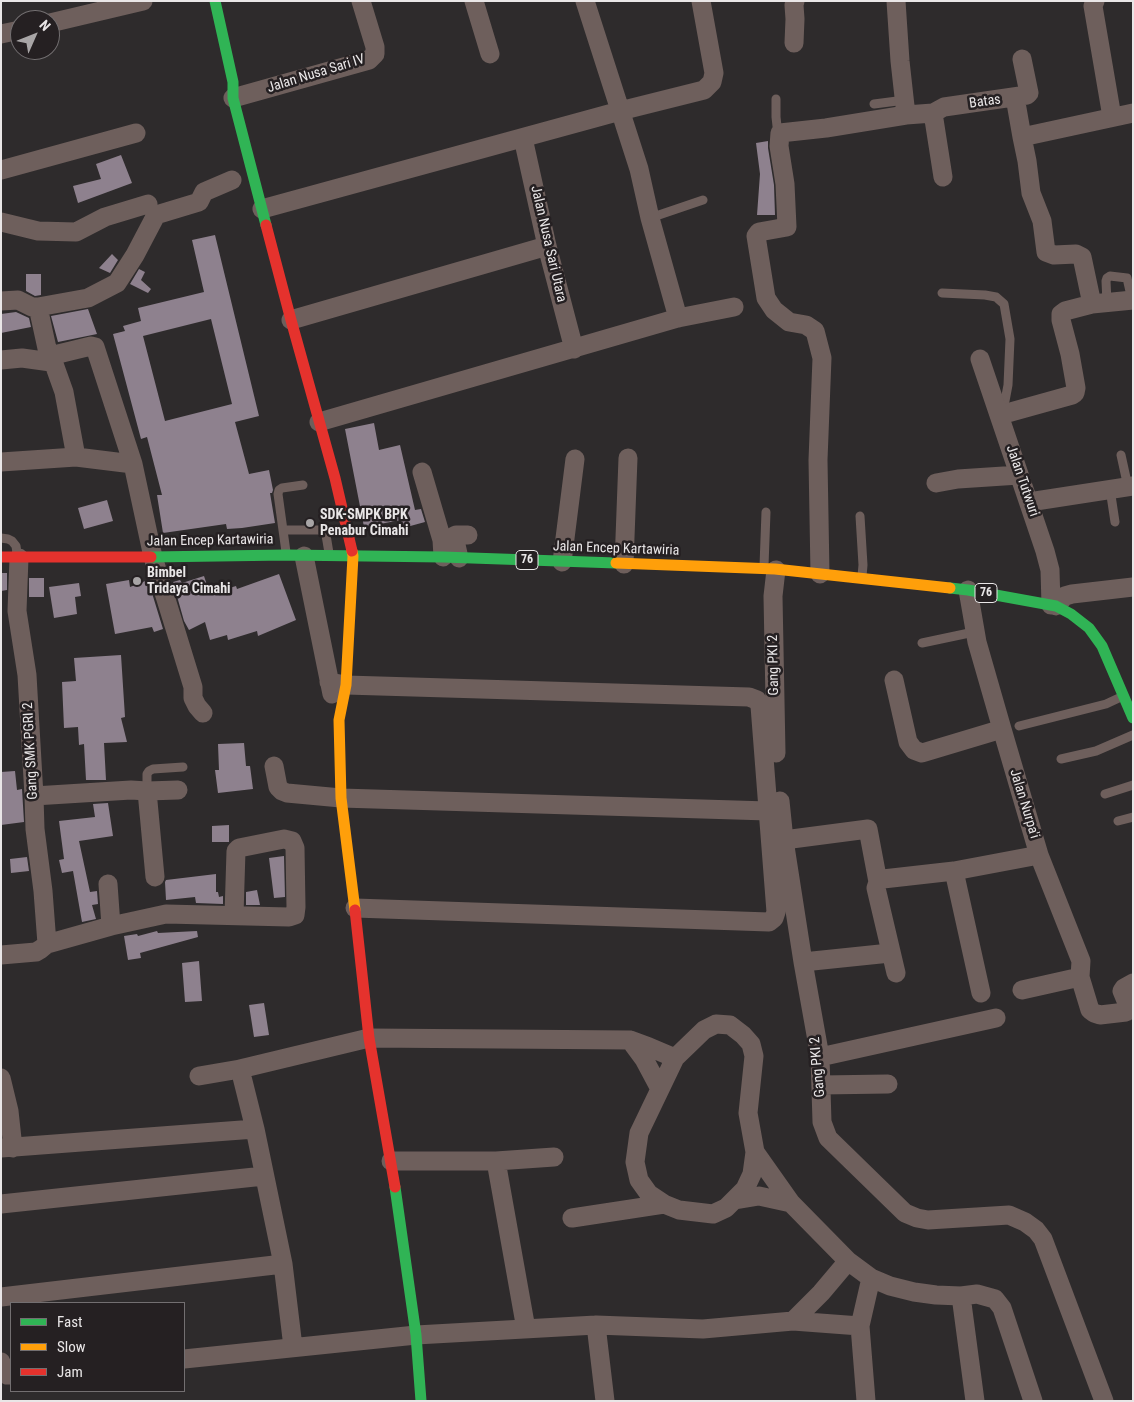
<!DOCTYPE html>
<style>
body{margin:0}
#map{position:relative;width:1134px;height:1402px;overflow:hidden;background:#2e2b2c;font-family:"Roboto Condensed",sans-serif}
canvas{display:block}
.frame{position:absolute;inset:0;border:2px solid #e9e6e7;pointer-events:none}
.legend{position:absolute;left:10px;top:1302px;width:175px;height:90px;box-sizing:border-box;background:#252022;border:1px solid #736f71;margin:0;padding:6px 9px;list-style:none;font-size:15px;color:#e9e6e7}
.legend li{display:flex;align-items:center;gap:10px;height:25px}
.legend b{width:25px;border:1px solid #736f71}
.north{position:absolute;left:10px;top:10px;width:50px;height:50px;box-sizing:border-box;background:#252022;border:1px solid #736f71;border-radius:50%;rotate:46deg;font-size:14px;font-weight:700;line-height:20px;text-align:center;color:#e9e6e7}
.north::after{content:'';display:block;margin:auto;width:18px;height:22px;background:#a8a5a6;clip-path:polygon(50% 0,100% 100%,50% 72%,0 100%)}
</style>
<div id="map">
<canvas width="1134" height="1402"></canvas>
<div class="frame"></div>
<ul class="legend">
<li><b style="height:6px;background:#30b455"></b>Fast</li>
<li><b style="height:6px;background:#ff9f0a"></b>Slow</li>
<li><b style="height:6px;background:#e5322d"></b>Jam</li>
</ul>
<div class="north">N</div>
</div>
<script>
const context = document.querySelector('canvas').getContext('2d');
context.lineJoin = 'round';
function fillPath(path, color) { context.fillStyle = color; context.fill(path, 'evenodd'); }
const poly = rows => new Path2D(rows.map(r => 'M' + r).join(''));
function trace(path, color, width, dash) { context.strokeStyle = color; context.lineWidth = width; context.lineCap = dash ? 'butt' : 'round'; context.setLineDash(dash || []); context.stroke(path); }
function label(font, color, halo, rows, align = 'center') {
  context.font = font + ' "Roboto Condensed",sans-serif'; context.lineWidth = 5; context.setLineDash([]); context.textBaseline = 'middle'; context.strokeStyle = halo; context.fillStyle = color; for (const [text, x, y, turn = 0] of rows) {
    context.save(); context.translate(x, y); context.rotate((+turn || 0) * Math.PI / 180); context.textAlign = isNaN(turn) ? turn : align; if (halo) context.strokeText(text, 0, 0); context.fillText(text, 0, 0); context.restore();
  }
}
const building = poly([
 [768,141,768,148,774,185,775,215,757,215,760,174,756,143],
 [121,155,132,183,78,203,73,186,101,179,96,164],
 [215,235,259,416,235,422,249,474,269,470,273,490,272,493,270,493,275,523,242,528,227,529,226,524,163,533,157,495,162,495,147,437,141,439,113,334,125,331,123,326,141,321,138,308,204,292,192,240],
 [211,319,232,404,165,421,143,336],
 [112,254,118,260,110,273,99,268],
 [139,269,145,272,141,280,151,289,148,293,130,284],
 [26,274,41,274,41,295,35,296,26,291],
 [88,309,97,334,58,342,51,316],
 [16,312,29,318,31,327,1,333,1,314],
 [374,423,379,450,400,445,415,510,421,509,425,522,403,528,401,520,364,527,345,429],
 [107,500,113,521,84,529,78,508],
 [1,573,7,573,7,590,1,591],
 [279,574,296,620,258,636,257,631,228,640,227,635,210,640,205,622,189,630,184,621,173,582,180,580,182,583,204,576,210,594,236,586,237,589],
 [29,578,44,578,44,597,29,597],
 [129,580,130,587,148,580,163,629,154,632,152,627,115,634,106,584],
 [79,583,81,596,75,597,77,614,54,618,49,587],
 [121,655,125,717,121,718,127,742,104,743,106,780,86,780,84,744,79,745,78,727,64,728,62,682,76,681,74,658],
 [244,743,246,766,250,766,253,789,218,793,215,770,219,770,218,744],
 [15,771,17,790,22,789,24,822,1,825,1,772],
 [108,803,113,836,79,841,90,892,97,891,98,904,92,905,96,919,82,922,73,871,62,873,59,860,64,859,59,821,95,817,93,804],
 [229,825,229,842,212,842,212,826],
 [284,856,285,897,274,898,269,858],
 [27,857,29,871,11,873,10,859],
 [216,874,216,892,218,892,219,897,223,896,223,904,196,903,195,897,166,900,165,882,166,880],
 [257,890,260,905,246,905,246,892],
 [157,931,158,933,197,931,198,937,140,953,141,958,128,960,124,936,137,934,138,936],
 [199,961,202,1001,185,1002,182,963],
 [264,1003,269,1035,254,1037,249,1005]
]);
const lane = poly([
 [776,99,776,117,777,126,780,133],
 [874,104,905,100],
 [650,218,703,200],
 [942,293,985,295,996,297,1004,304,1010,339,1008,385,1005,401,999,413],
 [1107,303,1106,281,1107,278,1110,276,1127,278,1132,300],
 [1121,455,1128,487],
 [1110,489,1115,522],
 [860,516,863,565,862,576],
 [284,530,319,530,323,532,326,535,329,553],
 [1,538,8,539,12,541,16,546,17,553],
 [286,552,278,494,279,490,282,488,303,485],
 [764,566,766,512],
 [922,643,974,632],
 [1019,726,1106,704,1121,697],
 [1061,759,1096,751,1133,735],
 [147,791,147,774,149,771,153,769,183,767],
 [1105,794,1133,785],
 [1118,821,1133,817]
]);
const street = poly([
 [474,1,490,54],
 [585,1,639,169,650,218,678,318],
 [896,1,900,61,906,115],
 [1095,1,1093,6,1112,117],
 [50,23,143,1],
 [1,34,20,30],
 [794,43,795,19,794,5,795,1],
 [1015,97,1022,137,1133,113],
 [233,98,369,60,375,54,375,47,361,1],
 [933,113,943,177],
 [1022,137,1027,161,1031,193,1042,221,1046,252,1054,255,1076,254,1082,257,1092,304],
 [523,138,547,246,574,349],
 [1,170,136,133],
 [262,209,620,111,704,90,712,82,714,73,701,1],
 [1,222,38,231,76,232,105,217,148,204],
 [1,301,18,300,32,307,38,307],
 [291,320,547,246],
 [980,359,1045,551,1050,570,1051,605],
 [1,360,22,358,51,362,54,364,64,392,76,457],
 [1000,415,1072,395,1075,393,1076,388,1070,354,1061,320,1061,314,1065,311,1092,304,1133,300],
 [319,422,678,318,734,307],
 [1,462,76,457,133,464],
 [422,472,442,540,443,557],
 [936,483,958,479,1019,475],
 [1029,502,1133,486],
 [304,556,332,694],
 [19,558,17,611,27,675,34,796,35,829,43,891,47,944],
 [459,558,454,536,456,535,468,535],
 [562,562,575,459],
 [624,564,628,458],
 [820,574,818,460,822,358,815,331,806,325,789,322,774,310,766,298,756,236,759,232,787,227,785,184,779,146,780,133,826,128,906,115,933,113,944,107,1027,95,1029,93,1022,59],
 [968,590,977,642,1002,729,1039,855,1081,961,1080,977,1090,1010,1094,1013,1100,1015,1126,1012,1129,1008,1122,991,1124,988,1133,983],
 [1056,606,1065,596,1072,594,1133,587],
 [894,680,908,742,914,750,922,753,1002,729],
 [329,682,346,685,749,697,757,700,760,706,776,912,774,918,769,922,355,908],
 [203,713,197,706,193,698,193,687,153,557,133,464,95,347,91,346,50,356,48,353,38,307,88,298,117,283,135,255,156,215,199,202,204,192,232,180],
 [776,753,773,596,776,570],
 [274,766,278,787,282,791,287,793,341,798,768,811],
 [147,791,155,877],
 [34,796,131,790,147,791,178,790],
 [780,801,784,840,803,962,820,1057,822,1122,828,1138,905,1213,917,1218,928,1220,1009,1215,1025,1222,1036,1230,1043,1239,1104,1401],
 [784,840,868,829,878,882],
 [954,871,981,993],
 [108,884,111,926],
 [1,955,36,952,41,949,47,944,111,926,166,914,289,917,295,915,296,907,295,848,292,841,284,839,239,848,236,851,234,915],
 [803,962,890,953],
 [896,973,876,888,878,882,883,879,954,871,1039,855],
 [1022,990,1080,977],
 [716,1024,730,1025,743,1035,751,1044,754,1056,748,1113,755,1152,752,1174,745,1189,726,1208,713,1214,679,1210,664,1204,649,1194,639,1180,635,1162,639,1133,675,1058,704,1030,716,1024],
 [630,1040,644,1059,660,1089],
 [820,1057,996,1018],
 [240,1069,255,1129,283,1264,293,1347],
 [199,1076,240,1069,369,1038,630,1040,649,1047,675,1058],
 [1,1078,9,1111,13,1148],
 [821,1085,888,1084],
 [1,1148,255,1129],
 [755,1152,791,1203,848,1261,871,1278,890,1286,914,1292,936,1295,961,1296,977,1294,995,1299,1002,1308,1033,1401],
 [391,1161,496,1161,554,1157],
 [496,1161,526,1329],
 [735,1200,759,1196,791,1203],
 [1,1204,264,1176],
 [572,1218,664,1204],
 [961,1296,975,1401],
 [1,1297,283,1264],
 [793,1321,821,1293,848,1261],
 [596,1325,605,1401],
 [184,1359,416,1335,596,1325,703,1329,793,1321,860,1326],
 [1,1362,3,1370,7,1375,11,1375],
 [866,1401,860,1326,871,1278]
]);
const fast = poly([
 [215,1,233,82,233,98,266,225],
 [151,557,286,555,443,557,616,563],
 [950,588,968,590,1056,606,1071,614,1089,628,1102,646,1133,718],
 [395,1187,416,1335,421,1401]
]);
const slow = poly([
 [352,551,353,556,346,685,339,720,341,798,355,910],
 [616,563,775,569,950,588]
]);
const jam = poly([
 [266,225,291,320,335,478,352,551],
 [1,557,151,557],
 [355,910,369,1038,395,1187]
]);
const markers = [
 [310,523,5,"#a8a5a6"],
 [137,581,5,"#a8a5a6"]
];
const shields = [
 [527,560,22],
 [986,593,22]
];
const shieldNames = [
 ["76",527,560],
 ["76",986,593]
];
const streetNames = [
 ["Jalan Nusa Sari IV",316,74,-17],
 ["Batas",985,102,-8],
 ["Jalan Nusa Sari Utara",548,244,77],
 ["Jalan Tutwuri",1022,481,71],
 ["Jalan Encep Kartawiria",210,541,-1],
 ["Jalan Encep Kartawiria",616,549,2],
 ["Gang PKI 2",774,665,-91],
 ["Gang SMK PGRI 2",31,751,-93],
 ["Jalan Nurpa'i",1024,804,73],
 ["Gang PKI 2",818,1067,-95]
];
const poiNames = [
 ["SDK-SMPK BPK",320,515],
 ["Penabur Cimahi",320,531],
 ["Bimbel",147,573],
 ["Tridaya Cimahi",147,589]
];
fillPath(building, '#8e818e');
trace(lane, '#6e5f5c', 9);
trace(street, '#6e5f5c', 19);
trace(fast, '#30b455', 11);
trace(slow, '#ff9f0a', 11);
trace(jam, '#e5322d', 11);
for (const [x, y, r, color] of markers) { const dot = new Path2D(); dot.arc(x, y, r, 0, 2 * Math.PI); context.fillStyle = color; context.fill(dot); trace(dot, '#252022', 2); }
for (const [x, y, w] of shields) { const box = new Path2D(); box.roundRect(x - w / 2, y - 9.5, w, 19, 4); context.fillStyle = '#252022'; context.fill(box); trace(box, '#e9e6e7', 1); }
label('bold 12px', '#e9e6e7', null, shieldNames);
label('14px', '#e9e6e7', '#252022', streetNames);
label('bold 14px', '#e9e6e7', '#252022', poiNames, 'left');
</script>
